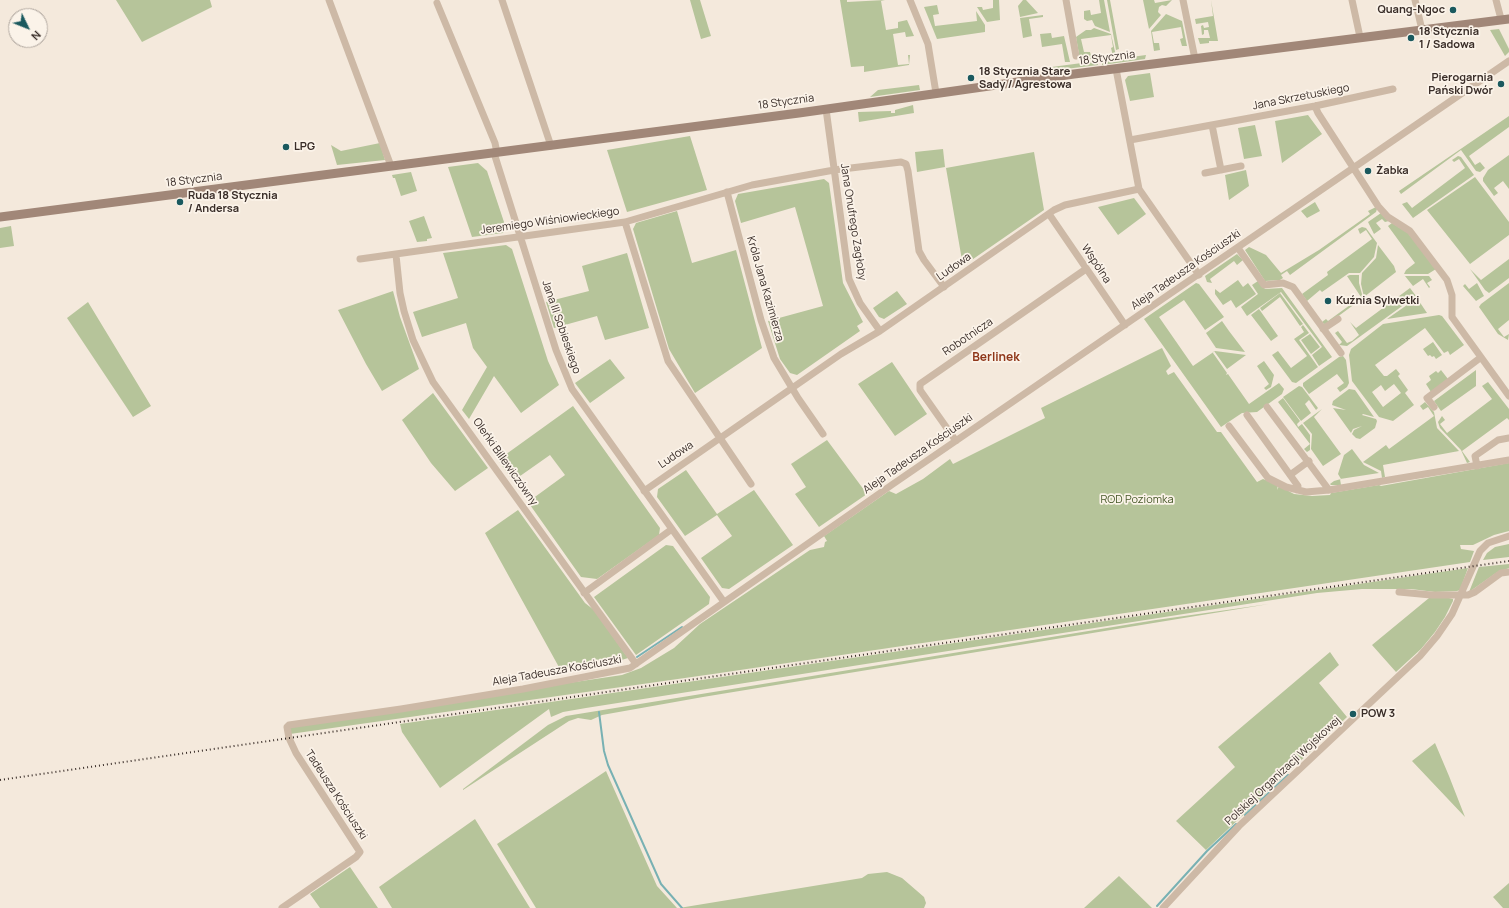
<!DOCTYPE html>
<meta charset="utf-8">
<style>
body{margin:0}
#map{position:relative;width:1509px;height:908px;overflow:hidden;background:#f4e9dc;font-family:Manrope,sans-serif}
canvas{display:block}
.north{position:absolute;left:8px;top:8px;width:40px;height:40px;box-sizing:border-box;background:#fbf3e9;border:1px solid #ada49c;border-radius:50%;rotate:133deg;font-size:11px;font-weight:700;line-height:16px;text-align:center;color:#392d28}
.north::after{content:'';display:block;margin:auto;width:14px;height:18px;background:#1a595e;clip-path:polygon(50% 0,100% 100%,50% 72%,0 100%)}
</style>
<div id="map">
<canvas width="1509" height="908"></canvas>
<div class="north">N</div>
</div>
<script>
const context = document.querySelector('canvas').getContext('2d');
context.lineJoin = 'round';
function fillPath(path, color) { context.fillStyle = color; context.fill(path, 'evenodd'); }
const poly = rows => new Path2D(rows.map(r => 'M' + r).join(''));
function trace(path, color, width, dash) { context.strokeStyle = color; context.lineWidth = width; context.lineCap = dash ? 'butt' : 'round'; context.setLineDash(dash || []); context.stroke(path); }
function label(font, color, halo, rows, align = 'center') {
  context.font = font + ' Manrope,sans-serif'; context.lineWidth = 3.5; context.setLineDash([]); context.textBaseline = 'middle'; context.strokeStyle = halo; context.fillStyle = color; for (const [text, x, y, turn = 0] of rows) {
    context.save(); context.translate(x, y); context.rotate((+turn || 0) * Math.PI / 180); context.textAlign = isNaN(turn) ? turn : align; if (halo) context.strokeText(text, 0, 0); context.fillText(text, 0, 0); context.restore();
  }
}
const green = poly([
 [116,0,210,0,212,7,142,42],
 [690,0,700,0,711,36,701,39],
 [840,0,847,0,847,2,885,0,881,1,886,30,898,28,898,22,907,20,914,36,906,37,905,32,893,34,898,65,909,64,908,55,910,55,909,65,864,72,864,66,851,67],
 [993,0,999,0,1000,20,987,22,977,7,982,7,983,10,993,8],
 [1023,0,1026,0,1038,13,1020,17,1018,6],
 [1099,0,1104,0,1110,32,1095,26,1092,20,1087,21,1084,19,1084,11,1090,10,1091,15,1101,13],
 [1107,0,1110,0,1119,49,1116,50],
 [1143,0,1154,0,1155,3,1172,0,1166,6,1162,5,1159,7,1158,12,1161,15,1149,29],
 [1211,0,1218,41,1209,41,1209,43,1200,44,1198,38,1210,38,1208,30,1204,30,1204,34,1202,35,1201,26,1203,25,1204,28,1209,27,1208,22,1196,24,1195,19,1213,16],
 [937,5,939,14,933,15,935,26,977,21,976,11,985,25,985,32,937,39,924,7],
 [1166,14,1182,21,1187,46,1182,46,1180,39,1183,38,1181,27,1152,32,1154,43,1159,43,1160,50,1154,51,1151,31],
 [1043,15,1043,17,1029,19,1032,36,1023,38,1020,18],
 [1094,28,1111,34,1116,56,1113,56,1111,48,1113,47,1111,35,1081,39,1084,52,1090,52,1092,59,1080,60,1076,37,1086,30,1091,30],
 [1499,29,1509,49,1509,52,1505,56,1490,30],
 [1051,33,1052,38,1064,36,1070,62,1065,62,1062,44,1042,47,1040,34],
 [1146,55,1145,59,1102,65,1102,61],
 [1097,61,1098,65,1049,71,1044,68],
 [1150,73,1154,97,1130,101,1125,80,1128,76],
 [919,85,920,90,870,97,878,90],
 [913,105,914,113,859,122,858,112,891,111,891,113,895,113,895,110],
 [1308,115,1322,134,1282,163,1275,121],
 [1509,116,1509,127,1469,156,1475,165,1480,162,1485,168,1480,172,1476,171,1461,150,1401,194,1399,191],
 [1255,125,1262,156,1244,159,1238,128],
 [690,136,707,190,627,212,607,150],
 [380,143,385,160,337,165,331,145,341,151],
 [943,149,945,167,917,172,915,152],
 [1034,152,1044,210,963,266,946,168],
 [1509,155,1509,189,1503,181,1494,188,1498,193,1494,196,1483,181,1483,178,1488,170],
 [1458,156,1461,157,1474,175,1413,218,1402,204,1407,202,1412,208,1465,168,1459,159,1454,162,1452,160],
 [478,163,487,171,506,228,503,233,472,237,448,167],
 [1246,170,1249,186,1229,200,1225,175],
 [411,172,417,191,401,196,395,178,393,178,392,175],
 [1475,177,1509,222,1509,235,1470,264,1427,210],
 [824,179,829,183,843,283,863,322,857,326,860,331,797,375,790,373,780,359,768,321,823,306,795,207,741,223,735,201,738,194],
 [1134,198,1146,214,1118,235,1098,207],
 [1315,202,1320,211,1307,218,1301,211],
 [1376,207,1377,209,1376,212,1290,275,1287,271,1281,275,1283,278,1280,280,1265,281,1245,250,1249,247,1266,255,1281,273,1319,250,1370,214,1368,211],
 [677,211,692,263,736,250,762,348,695,393,669,349,633,229,636,223],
 [1381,213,1389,221,1385,222,1382,219,1376,223,1381,229,1374,234,1368,222],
 [424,216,432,238,427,239,427,241,417,242,409,221],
 [1392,223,1408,233,1436,269,1428,274,1404,274,1406,270,1415,263,1388,226],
 [11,226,14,246,0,248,0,228],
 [1362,227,1366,228,1377,243,1374,257,1360,273,1349,273,1322,292,1320,290,1307,301,1302,294,1328,275,1327,272,1372,239,1366,230,1360,234,1358,229],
 [506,245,512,249,548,361,559,385,521,413,494,376,469,419,462,410,487,367,473,348,466,323,422,337,413,312,458,298,443,253],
 [1378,245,1394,266,1396,272,1364,297,1361,284,1362,273,1376,258],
 [627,253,649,328,605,340,597,316,554,328,546,302,589,291,582,266],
 [1237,254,1243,260,1237,265,1234,261,1210,279,1212,283,1207,282,1205,276],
 [1509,259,1509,278,1489,293,1485,290,1470,269,1481,280],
 [1350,275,1359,275,1359,283,1363,298,1329,323,1324,324,1322,322,1326,319,1328,321,1361,297,1347,276],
 [1405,276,1429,276,1432,280,1427,283,1430,287,1429,288,1423,279,1413,286],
 [1238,280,1243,287,1248,283,1256,294,1236,308,1231,300,1223,305,1215,294,1215,289,1220,293],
 [1258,281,1265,289,1282,288,1332,357,1319,366,1312,355,1322,347,1281,292,1247,316,1241,307,1258,294,1252,285],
 [1196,283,1199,284,1224,317,1205,330,1184,300,1159,317,1193,366,1215,351,1246,355,1227,369,1214,351,1213,353,1227,373,1226,375,1228,374,1249,404,1279,383,1284,389,1282,394,1257,412,1242,413,1221,427,1144,319],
 [1477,283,1484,296,1476,301,1463,286,1465,284,1469,289],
 [1509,283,1509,320,1498,329,1504,337,1509,334,1508,340,1498,334,1479,307,1481,304],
 [1410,288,1416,296,1347,346,1339,345,1342,342,1335,333,1338,331,1347,343,1352,341,1359,335,1350,322,1356,328],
 [393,291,400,317,419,369,382,391,366,364,338,310],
 [897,291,907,304,884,319,879,317,873,308],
 [1280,293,1303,324,1300,326,1280,297,1262,311,1260,308],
 [1417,298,1427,313,1387,319],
 [88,302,151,406,133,417,67,318],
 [1259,309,1278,336,1271,341,1251,315],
 [1439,315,1442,316,1464,345,1450,355,1448,351,1444,353,1425,328,1375,365,1384,376,1387,376,1396,369,1400,374,1398,376,1408,390,1405,393,1414,405,1393,421,1379,417,1352,381,1349,355,1351,349,1383,324],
 [1394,384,1401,393,1383,407,1372,392,1381,385,1385,391],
 [1222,321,1229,331,1245,352,1216,348,1206,333],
 [1303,325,1309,333,1299,340,1318,367,1296,383,1292,382,1272,355,1278,351,1291,368,1307,356,1294,339,1304,332,1301,327],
 [1310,334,1320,347,1311,354,1301,340],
 [1433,342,1442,355,1436,359,1434,356,1432,357,1430,355,1428,356,1423,349],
 [1162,348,1171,366,1166,371,1168,375,1174,372,1217,432,1221,432,1257,482,1263,479,1278,485,1277,490,1279,486,1294,494,1312,496,1330,495,1331,493,1379,485,1381,486,1509,463,1509,531,1494,535,1473,545,1460,545,1461,549,1474,551,1470,562,713,674,290,734,288,729,292,724,622,675,641,668,674,648,700,624,810,550,824,547,825,542,827,541,824,536,889,491,896,494,923,479,950,459,953,464,1045,418,1041,408],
 [1343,356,1346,360,1349,383,1347,387,1340,392,1337,388,1344,383,1337,374,1309,394,1303,386,1303,383,1339,357],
 [610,359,625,378,590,403,575,383],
 [1264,361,1274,375,1271,387,1266,390,1264,388,1269,384,1257,366],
 [892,362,927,414,895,436,858,384],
 [1441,370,1448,379,1431,392,1426,384,1431,380,1429,376,1436,371,1438,373],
 [1476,370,1476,386,1441,411,1434,401],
 [1488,382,1509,409,1509,420,1507,418,1462,451,1470,462,1467,463,1461,450,1440,428,1438,422,1442,416,1445,420,1440,424,1447,433,1492,399,1482,386],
 [1299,386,1302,387,1318,408,1316,410,1309,400,1305,404,1311,413,1301,421,1283,397],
 [1349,389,1355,390,1374,417,1363,414,1362,415,1376,419,1377,421,1375,428,1360,439,1356,438,1352,434,1354,430,1362,426,1353,429,1351,433,1333,408,1346,410,1332,405,1333,401],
 [433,393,488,468,455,491,431,463,402,420],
 [1283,398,1300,421,1297,424,1298,427,1302,424,1310,435,1310,450,1307,452,1304,449,1310,444,1278,402],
 [1425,402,1434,412,1437,428,1459,451,1383,465,1385,477,1382,478,1381,471,1363,462,1386,445,1389,449,1434,416,1428,407,1423,410,1420,406],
 [573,406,660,528,659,535,597,579,581,577,528,502,565,475,550,455,513,481,498,460],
 [1322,409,1314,417,1341,454,1323,466,1311,449,1312,434,1303,423],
 [827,440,867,494,819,527,795,494,806,487,791,464],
 [1352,449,1364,465,1379,473,1340,479,1341,485,1331,485,1330,484,1334,481,1341,479,1338,474,1344,455],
 [686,470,717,514,754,490,793,545,729,589,722,588,701,558,732,536,717,515,685,536,657,497,658,489],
 [518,510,585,603,594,610,628,658,612,663,560,669,485,533],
 [1509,544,1509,557,1483,560,1487,553,1495,547],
 [666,545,673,546,710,597,709,604,636,655,594,597],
 [1509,564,1509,568,1496,573,1469,592,1479,567],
 [1468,568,1460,590,1457,591,1435,592,1411,589,1362,589,1317,593,586,708,563,712,551,717,549,709,440,788,402,732,400,724],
 [1429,598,1449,598,1453,599,1453,601,1445,617,1435,632,1421,649,1396,672,1372,645],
 [1269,604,703,697,602,715,591,720,578,718,569,721,463,790,463,789,548,725,566,716,1156,620],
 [1330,652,1339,665,1319,683,1347,717,1206,850,1176,821,1235,767,1218,747],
 [1435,743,1449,776,1465,817,1412,761],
 [606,771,657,886,677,908,536,908,497,844],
 [475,819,530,908,392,908,379,887],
 [350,867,378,908,320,908,310,894],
 [887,872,902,878,924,897,926,903,924,908,679,908,862,878,868,874],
 [1119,876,1152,908,1084,908],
 [1509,883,1509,908,1503,908,1493,897]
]);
const stream = poly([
 [637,657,682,627],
 [599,712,604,751,608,765,661,884,682,908],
 [1245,815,1288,775],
 [1157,906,1207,851,1236,824]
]);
const minor = poly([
 [329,0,391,166],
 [502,0,551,146],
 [910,0,928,44,936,93],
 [1066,0,1076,56],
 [1183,0,1195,59],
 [1352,0,1360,37],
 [1415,0,1422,30],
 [1496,0,1501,19],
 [437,3,495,143,497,153],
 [1116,69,1139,189,1199,275],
 [1315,106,1318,113,1378,206,1388,217,1410,231,1447,280,1452,295,1452,317,1509,396],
 [826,109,849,279,860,303,880,331],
 [1212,125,1221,170],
 [1130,140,1315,106,1393,89],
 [494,153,556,350,572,389,724,602],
 [1205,173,1241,166],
 [727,192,761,320,774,358,798,398,823,434],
 [1049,214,1125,325],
 [625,222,668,361,751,484],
 [1238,248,1264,285,1283,283,1293,287,1341,353],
 [396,255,400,293,404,311,413,340,433,382,636,664],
 [360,259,625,222,752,185,834,170,901,162,906,164,908,171,919,251,924,260,944,287],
 [1323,329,1338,319],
 [1267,407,1329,490],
 [1434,407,1427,398,1480,358],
 [1247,415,1298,486,1297,490],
 [1229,426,1268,478,1286,487,1306,492,1329,490,1509,460],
 [956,441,920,390,920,384,1086,269],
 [1477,466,1475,456,1498,440,1509,438],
 [1290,475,1309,461],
 [644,491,841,354,880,331,1054,210,1065,205,1139,189],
 [1399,592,1431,595,1468,595,1475,592,1501,573,1509,572],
 [584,593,672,529],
 [282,908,356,857,360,852,296,753,289,738,287,727,289,725,401,709,523,689,630,668,893,484,1509,61],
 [1163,908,1239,826,1420,656,1437,636,1452,614,1480,551,1488,543,1509,536]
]);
const secondary = poly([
 [0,217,799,113,1074,74,1509,19]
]);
const rail = poly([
 [0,780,1509,561]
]);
const markers = [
 [1453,10,4,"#1a595e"],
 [1411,38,4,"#1a595e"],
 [971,78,4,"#1a595e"],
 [1501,84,4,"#1a595e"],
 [286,147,4,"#1a595e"],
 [1368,171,4,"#1a595e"],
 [180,202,4,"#1a595e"],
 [1328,301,4,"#1a595e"],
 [1353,714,4,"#1a595e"]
];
const poiNames = [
 ["Quang-Ngoc",1445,10,"right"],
 ["18 Stycznia",1419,32],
 ["1 / Sadowa",1419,45],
 ["18 Stycznia Stare",979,72],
 ["Sady / Agrestowa",979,85],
 ["Pierogarnia",1493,78,"right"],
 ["Pański Dwór",1493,91,"right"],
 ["LPG",294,147],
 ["Żabka",1376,171],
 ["Ruda 18 Stycznia",188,196],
 ["/ Andersa",188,209],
 ["Kuźnia Sylwetki",1336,301],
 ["POW 3",1361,714]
];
const streetNames = [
 ["18 Stycznia",1107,58,-7],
 ["Jana Skrzetuskiego",1301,97,-11],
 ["18 Stycznia",786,102,-8],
 ["18 Stycznia",194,180,-7],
 ["Jeremiego Wiśniowieckiego",550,221,-8],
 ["Jana Onufrego Zagłoby",853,222,81],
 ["Wspólna",1096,264,56],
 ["Ludowa",954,267,-35],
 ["Aleja Tadeusza Kościuszki",1186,270,-35],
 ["Króla Jana Kazimierza",765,289,74],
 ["Jana III Sobieskiego",561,327,71],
 ["Robotnicza",968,337,-34],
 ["Aleja Tadeusza Kościuszki",918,454,-35],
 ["Ludowa",676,455,-34],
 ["Oleńki Billewiczówny",505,462,55],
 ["Aleja Tadeusza Kościuszki",557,671,-10],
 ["Polskiej Organizacji Wojskowej",1283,771,-43],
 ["Tadeusza Kościuszki",336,795,57]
];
const parkNames = [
 ["ROD Poziomka",1137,500]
];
const neighbourhoodNames = [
 ["Berlinek",996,358]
];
fillPath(green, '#b6c49a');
trace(stream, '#78b1b3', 2);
trace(minor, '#cdb9a6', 7);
trace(secondary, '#a18778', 9);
trace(rail, '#392d28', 2, [1, 3]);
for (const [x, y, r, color] of markers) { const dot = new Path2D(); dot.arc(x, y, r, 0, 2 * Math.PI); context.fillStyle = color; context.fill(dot); trace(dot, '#fbf3e9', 1.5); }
label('bold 11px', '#392d28', '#fbf3e9', poiNames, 'left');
label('11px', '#392d28', '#fbf3e9', streetNames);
label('11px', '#475929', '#fbf3e9', parkNames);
label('bold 12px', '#8f371a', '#fbf3e9', neighbourhoodNames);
</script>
